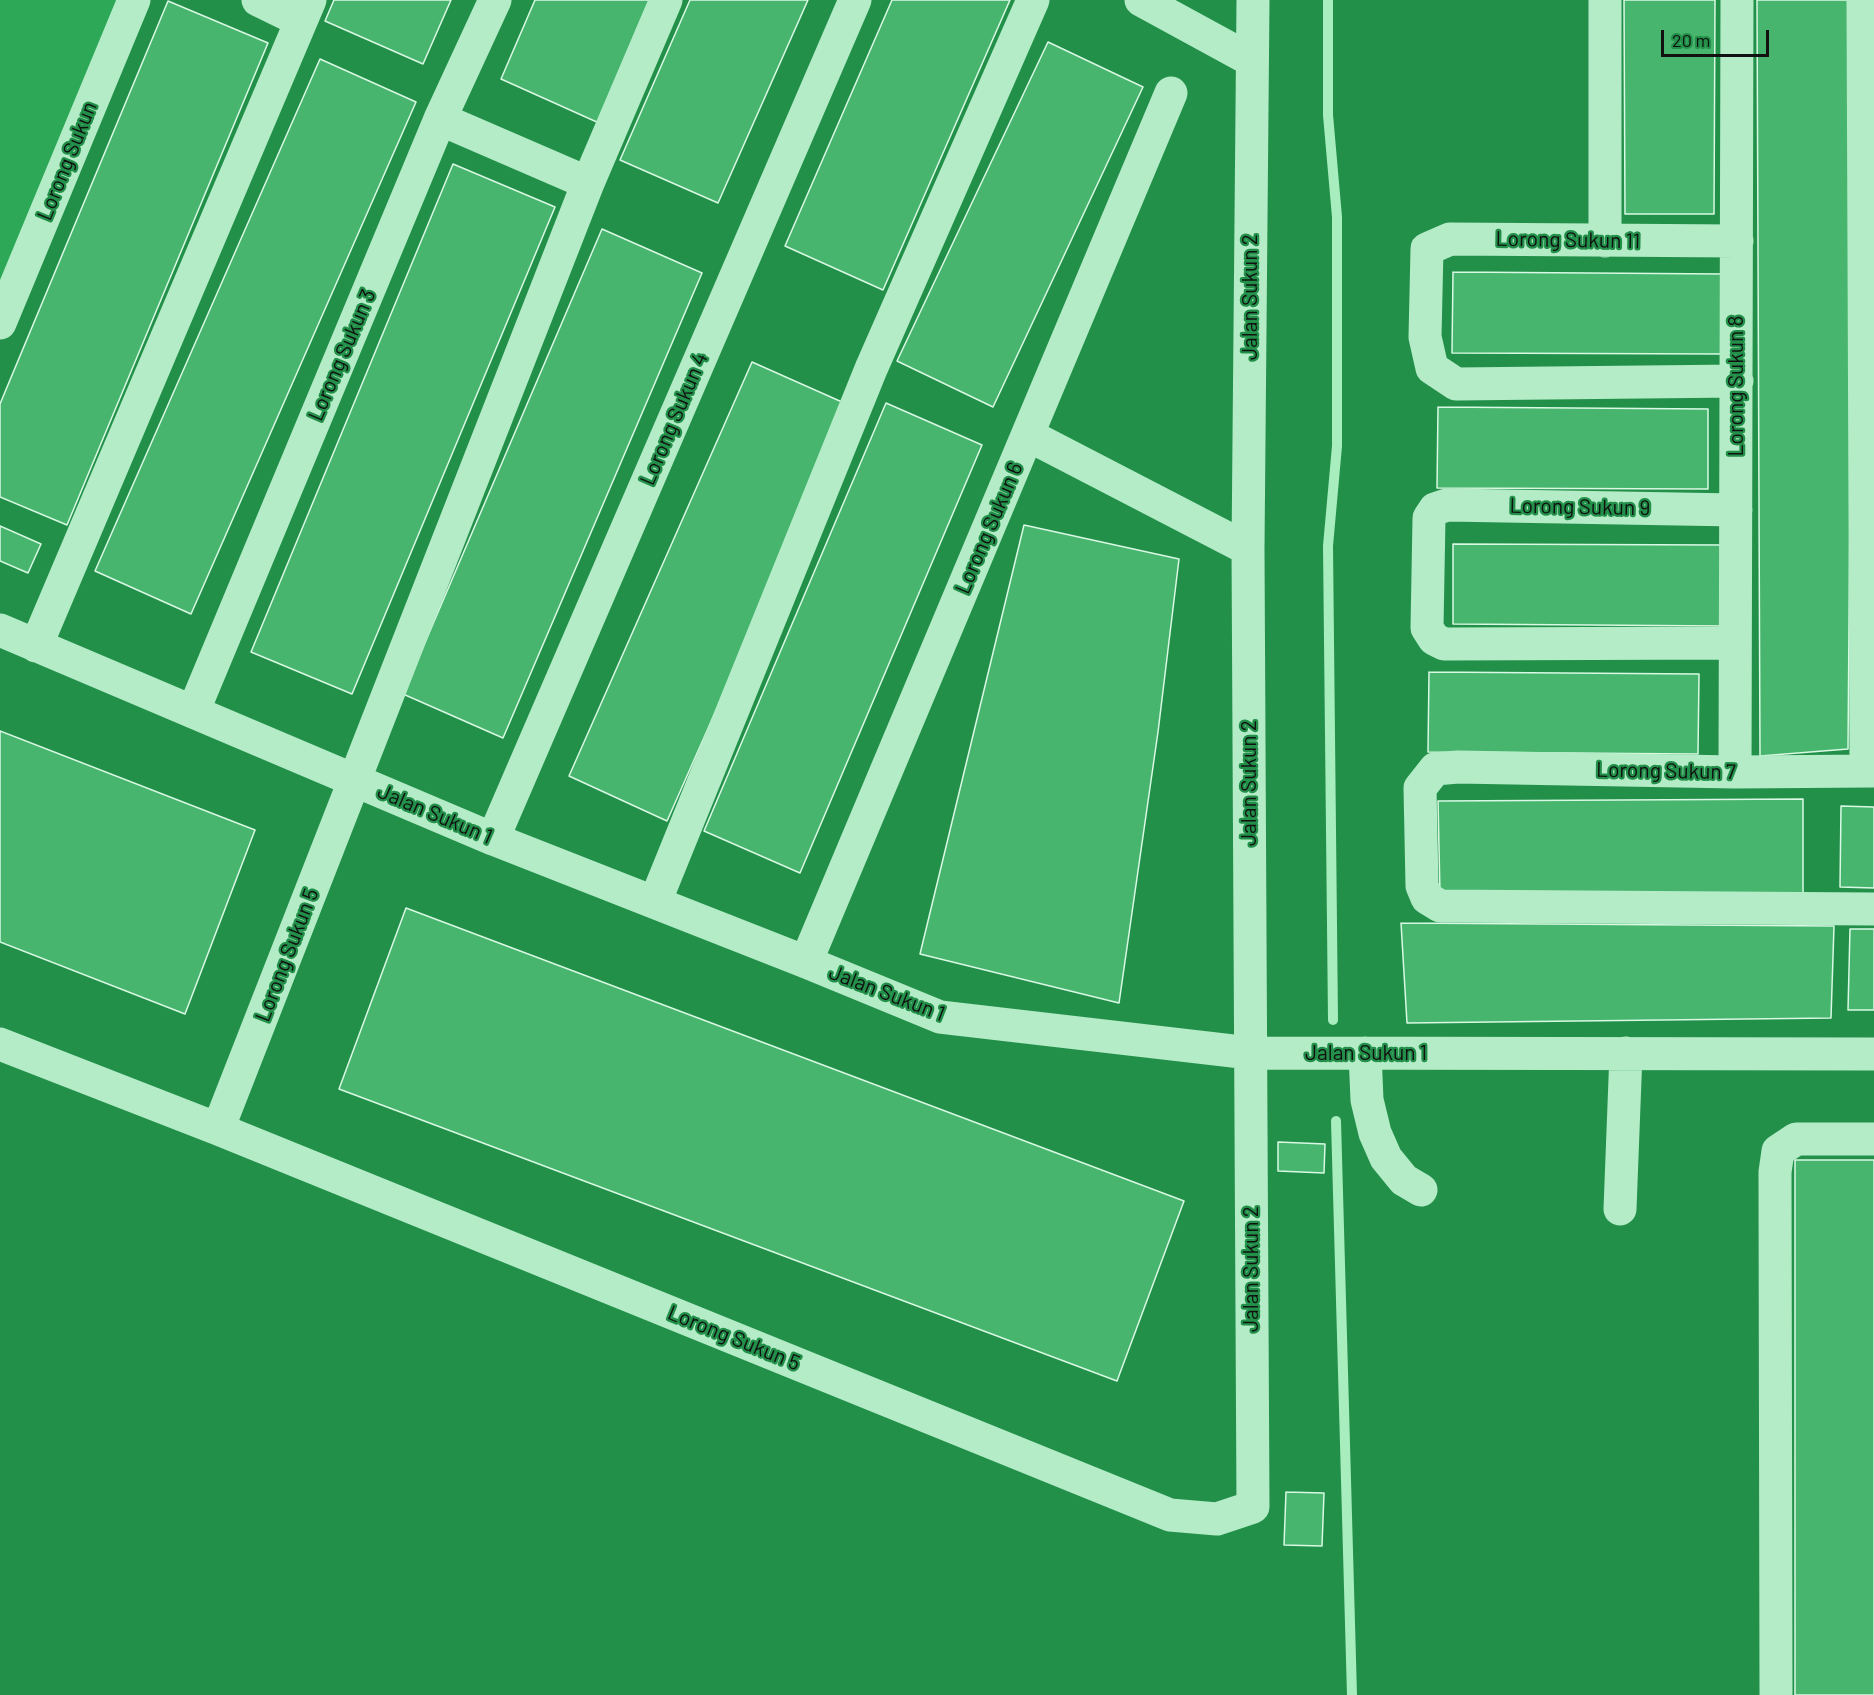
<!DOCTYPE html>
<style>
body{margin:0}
#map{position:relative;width:1874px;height:1695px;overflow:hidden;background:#23904a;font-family:Barlow,sans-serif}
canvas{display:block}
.scale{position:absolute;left:1661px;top:30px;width:108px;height:27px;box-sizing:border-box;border:3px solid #111;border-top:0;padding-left:8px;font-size:18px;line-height:21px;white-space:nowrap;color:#111;-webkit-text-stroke:4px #23904a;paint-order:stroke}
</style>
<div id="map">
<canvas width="1874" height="1695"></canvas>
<div class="scale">20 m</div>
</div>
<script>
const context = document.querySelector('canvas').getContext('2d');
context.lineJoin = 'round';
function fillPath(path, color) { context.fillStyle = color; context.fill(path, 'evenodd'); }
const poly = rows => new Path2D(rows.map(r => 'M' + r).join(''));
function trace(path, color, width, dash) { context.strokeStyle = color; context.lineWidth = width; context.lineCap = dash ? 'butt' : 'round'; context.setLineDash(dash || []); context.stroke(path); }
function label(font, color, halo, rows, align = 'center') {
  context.font = font + ' Barlow,sans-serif'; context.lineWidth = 4.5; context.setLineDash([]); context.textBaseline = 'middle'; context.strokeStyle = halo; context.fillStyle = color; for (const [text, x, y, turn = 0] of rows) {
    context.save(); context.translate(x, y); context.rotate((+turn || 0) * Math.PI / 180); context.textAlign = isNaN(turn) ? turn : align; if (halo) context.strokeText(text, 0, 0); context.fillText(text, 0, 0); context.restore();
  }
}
const green = poly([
 [0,0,133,0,0,323]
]);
const stream = poly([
 [1328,0,1328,115,1337,217,1337,446,1328,546,1333,1020],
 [1336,1121,1352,1695]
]);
const building = poly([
 [334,0,451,0,423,64,325,21,334,0],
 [535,0,652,0,599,123,501,79,535,0],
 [690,0,808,0,718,203,620,160,690,0],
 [892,0,1010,0,883,290,785,246,892,0],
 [1624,0,1715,0,1714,214,1625,214,1624,0],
 [1757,0,1854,0,1848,749,1760,756,1757,0],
 [168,1,268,43,67,525,0,497,0,404,168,1],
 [1048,42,1143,87,993,407,897,361,1048,42],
 [320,59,416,102,191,614,95,571,320,59],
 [453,164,555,207,352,694,251,652,453,164],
 [602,229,702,273,503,738,403,694,602,229],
 [1453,272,1724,274,1723,354,1452,353,1453,272],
 [752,362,851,406,667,821,569,776,752,362],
 [886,403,982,445,800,873,704,831,886,403],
 [1438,407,1708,409,1708,489,1437,488,1438,407],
 [1024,525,1179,559,1158,732,1119,1003,920,954,1024,525],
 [0,526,41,544,28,573,0,561,0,526],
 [1453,544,1724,545,1724,626,1453,624,1453,544],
 [1429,672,1699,674,1698,754,1428,752,1429,672],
 [0,731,255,830,185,1014,0,942,0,731],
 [1803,799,1803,893,1440,894,1438,801,1803,799],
 [1841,806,1874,807,1874,888,1840,887,1841,806],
 [406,908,1184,1201,1117,1381,339,1089,406,908],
 [1401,923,1834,926,1831,1018,1407,1023,1401,923],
 [1850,929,1874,929,1874,1010,1848,1010,1850,929],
 [1278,1142,1325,1144,1324,1173,1278,1171,1278,1142],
 [1795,1160,1874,1160,1874,1695,1795,1695,1795,1160],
 [1286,1492,1324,1493,1322,1546,1284,1545,1286,1492]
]);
const minor = poly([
 [258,0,301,21],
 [1141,0,1251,60],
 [1605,0,1605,241],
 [1863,0,1866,771],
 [440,119,588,183],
 [0,323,134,0],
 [1737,381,1456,384,1432,368,1425,337,1427,249,1450,239,1737,241],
 [1028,435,1248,549],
 [0,630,493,839,806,962,940,1017,1250,1053,1874,1054],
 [1735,643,1444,644,1434,639,1427,628,1429,518,1435,509,1447,505,1736,510],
 [36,646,310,0],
 [193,712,440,119,495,0],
 [1874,771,1735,772,1458,767,1435,769,1420,788,1422,886,1427,898,1440,906,1874,909],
 [1735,772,1737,0],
 [493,839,855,0],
 [655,902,871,369,1033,0],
 [806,962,1171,93],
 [0,1044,218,1129,1170,1515,1217,1519,1253,1507,1248,549,1253,0],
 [1365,1053,1367,1100,1375,1133,1386,1158,1404,1180,1421,1190],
 [218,1129,588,183,666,0],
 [1620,1209,1626,1053],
 [1776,1695,1775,1172,1778,1151,1796,1139,1874,1139]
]);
const streetNames = [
 ["Lorong Sukun",67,161,-68],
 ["Lorong Sukun 11",1568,240,1],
 ["Jalan Sukun 2",1250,297,-90],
 ["Lorong Sukun 3",342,355,-67],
 ["Lorong Sukun 8",1736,386,-90],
 ["Lorong Sukun 4",674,419,-67],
 ["Lorong Sukun 9",1580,507,1],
 ["Lorong Sukun 6",989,528,-67],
 ["Lorong Sukun 7",1666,771,1],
 ["Jalan Sukun 2",1249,783,-90],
 ["Jalan Sukun 1",435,814,23],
 ["Lorong Sukun 5",287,955,-69],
 ["Jalan Sukun 1",887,993,21],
 ["Jalan Sukun 1",1366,1053],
 ["Jalan Sukun 2",1251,1269,-90],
 ["Lorong Sukun 5",734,1338,22]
];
fillPath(green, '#2da857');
trace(stream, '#a7edbe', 10);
fillPath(building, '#47b56d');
trace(building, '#d9f9e4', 1.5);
trace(minor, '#b3ecc7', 33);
label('21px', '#111', '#23904a', streetNames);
</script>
